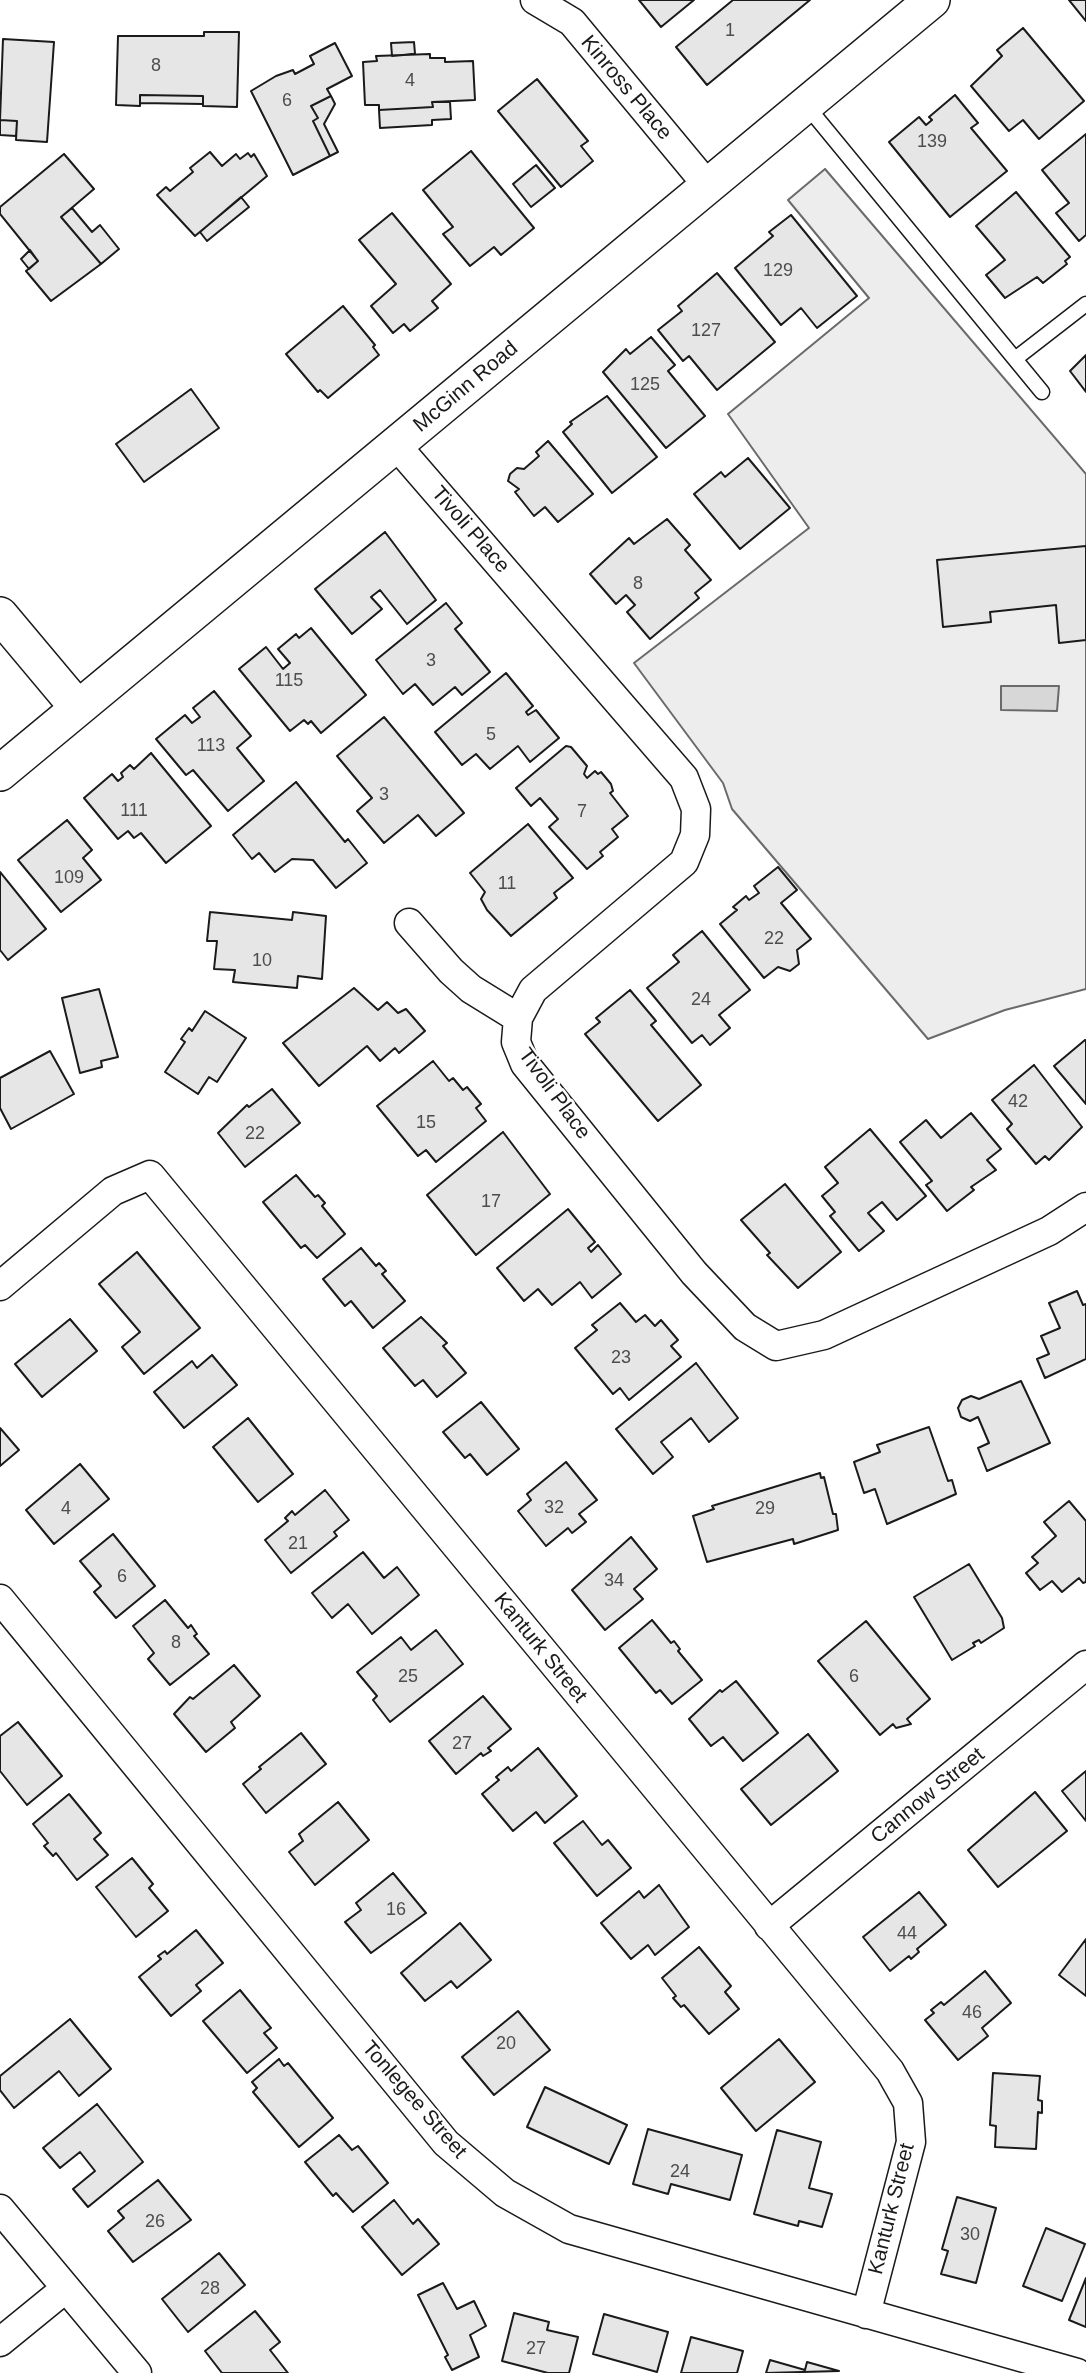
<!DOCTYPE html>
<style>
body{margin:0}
canvas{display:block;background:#fff}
</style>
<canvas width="1086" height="2373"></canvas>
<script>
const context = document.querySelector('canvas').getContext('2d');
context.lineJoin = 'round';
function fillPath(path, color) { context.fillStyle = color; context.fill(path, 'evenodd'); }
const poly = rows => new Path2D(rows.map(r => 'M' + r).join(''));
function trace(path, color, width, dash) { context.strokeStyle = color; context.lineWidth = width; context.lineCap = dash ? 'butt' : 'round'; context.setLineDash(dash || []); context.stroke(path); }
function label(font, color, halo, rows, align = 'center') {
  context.font = font + ' Arial,sans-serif'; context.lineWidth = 5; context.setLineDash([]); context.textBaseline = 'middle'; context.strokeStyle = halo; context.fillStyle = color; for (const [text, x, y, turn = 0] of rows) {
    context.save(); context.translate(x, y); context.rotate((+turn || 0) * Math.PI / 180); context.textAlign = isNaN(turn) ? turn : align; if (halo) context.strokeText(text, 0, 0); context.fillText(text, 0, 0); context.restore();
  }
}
const built = poly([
 [825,169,1086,474,1086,989,1005,1010,928,1039,732,809,723,783,634,663,809,528,728,414,869,298,788,200,825,169]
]);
const water = poly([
 [1001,686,1059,686,1057,711,1001,710,1001,686]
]);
const building = poly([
 [639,0,694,0,661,27,639,0],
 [733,0,810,0,707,85,676,47,733,0],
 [1069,0,1086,0,1086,21,1069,0],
 [1023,28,1084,101,1039,139,1023,120,1009,131,971,86,1002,56,997,50,1023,28],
 [204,32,239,32,237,107,203,106,203,96,140,95,140,106,116,105,118,36,204,36,204,32],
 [3,39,54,42,47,142,16,140,17,121,0,120,3,39],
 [414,42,415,54,392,56,391,43,414,42],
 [335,43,352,76,327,89,331,96,311,106,318,118,313,121,330,156,293,175,251,91,276,76,293,70,295,74,314,64,310,56,335,43],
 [430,54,430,58,445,58,445,62,473,61,475,100,432,102,433,107,379,110,379,105,365,105,363,62,377,61,376,56,430,54],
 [537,79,588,141,581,146,593,161,561,187,498,111,537,79],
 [140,95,203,96,203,104,140,103,140,95],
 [955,95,978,123,971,128,1007,171,950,217,889,142,919,117,926,125,932,120,929,117,955,95],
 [331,96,335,104,324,124,338,152,330,156,313,121,318,118,311,106,331,96],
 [432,102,450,102,451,119,432,120,432,125,380,128,379,110,433,107,432,102],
 [0,120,17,121,16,136,0,135,0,120],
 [1086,134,1086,235,1079,241,1056,213,1069,203,1042,170,1086,134],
 [471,151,534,228,501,255,494,247,470,266,443,234,453,227,423,190,471,151],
 [210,152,222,166,236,154,240,159,248,153,251,157,254,154,267,176,195,236,157,195,166,187,170,191,193,172,190,168,210,152],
 [64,154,94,189,61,217,101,264,51,301,26,271,38,261,0,214,0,207,64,154],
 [536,165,555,188,531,207,513,184,536,165],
 [1016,192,1070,257,1065,261,1067,264,1043,283,1037,277,1005,298,986,275,1005,260,976,226,1016,192],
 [241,197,249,207,207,241,200,232,241,197],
 [72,208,92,232,100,225,119,249,101,264,61,217,72,208],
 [392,213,451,284,432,301,438,308,410,331,404,324,393,333,371,306,396,284,359,240,392,213],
 [791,215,857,296,817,328,801,308,781,325,735,268,773,236,769,232,791,215],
 [30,250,38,261,29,269,21,259,30,250],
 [717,273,775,342,717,390,689,356,683,361,658,330,682,311,678,306,717,273],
 [343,306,375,345,373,347,379,355,328,398,320,390,318,392,286,354,343,306],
 [651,337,675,365,668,371,705,416,666,448,603,372,626,349,630,354,651,337],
 [1086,355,1086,392,1070,371,1086,355],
 [191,389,219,428,144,482,116,444,191,389],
 [607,396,657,457,612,493,563,432,572,424,570,422,607,396],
 [548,441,593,494,558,522,545,507,534,516,515,492,519,489,508,481,510,474,517,468,524,469,539,456,536,452,548,441],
 [748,458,790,508,740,549,694,494,721,472,725,477,748,458],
 [667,519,690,545,685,550,711,580,695,593,699,598,650,639,627,612,635,605,626,595,616,604,590,574,629,538,634,544,667,519],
 [385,532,436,600,407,624,380,590,371,597,382,609,352,634,315,589,385,532],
 [1086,546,1086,640,1059,643,1056,605,990,612,991,622,943,627,937,560,1086,546],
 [446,603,462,623,455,629,490,672,462,695,455,687,433,705,415,684,403,694,376,660,446,603],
 [311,628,366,695,321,733,311,721,308,724,304,720,290,731,239,669,266,647,283,669,290,663,278,649,296,634,299,638,311,628],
 [506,673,533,706,526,712,528,715,536,710,559,738,530,762,518,746,490,769,476,754,462,765,435,732,506,673],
 [214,691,251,736,237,748,264,781,228,811,193,770,186,775,156,739,185,715,192,723,200,717,193,708,214,691],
 [384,717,464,813,436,836,418,815,384,843,357,811,372,798,337,756,384,717],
 [566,746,571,747,587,766,584,774,587,778,595,771,598,774,601,772,611,784,613,791,610,793,628,816,612,829,618,837,600,852,603,856,587,869,549,827,558,819,540,798,531,806,516,788,566,746],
 [151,753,211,826,166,863,141,833,134,838,128,831,118,839,84,798,112,774,118,781,123,777,121,773,130,765,134,769,151,753],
 [296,782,345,842,348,839,367,863,336,888,313,860,292,859,275,872,259,853,252,859,233,835,296,782],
 [67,820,92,850,83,858,101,880,61,912,18,860,67,820],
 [528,824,573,878,554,893,557,898,511,936,487,910,481,899,485,892,470,873,528,824],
 [778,867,797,890,781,903,811,939,797,950,799,964,790,971,778,967,764,978,720,924,737,910,733,907,746,896,749,900,759,893,754,886,778,867],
 [0,872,46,929,8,960,0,950,0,872],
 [210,912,292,920,293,912,326,916,322,979,298,976,297,988,233,982,235,970,214,969,217,941,207,941,210,912],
 [702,931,750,990,719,1015,730,1028,710,1045,702,1035,692,1043,647,988,679,962,673,955,702,931],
 [354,988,378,1010,387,1002,398,1013,406,1009,425,1031,399,1053,395,1048,380,1061,367,1046,319,1086,283,1043,354,988],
 [99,989,118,1057,101,1061,102,1067,80,1073,62,998,99,989],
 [630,990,656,1021,651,1025,701,1085,658,1121,585,1034,600,1022,596,1018,630,990],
 [205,1011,246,1038,217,1082,209,1077,198,1094,165,1072,185,1042,181,1039,189,1028,192,1031,205,1011],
 [1085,1040,1086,1040,1086,1104,1054,1066,1085,1040],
 [50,1051,74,1094,11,1129,0,1108,0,1078,50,1051],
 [433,1061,449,1081,453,1078,463,1090,467,1087,481,1104,476,1108,486,1121,436,1162,426,1150,418,1156,377,1106,433,1061],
 [1034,1065,1082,1127,1049,1160,1045,1156,1036,1164,1007,1129,1012,1124,992,1100,1034,1065],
 [272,1089,300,1123,245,1167,218,1133,247,1105,249,1107,272,1089],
 [971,1113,1001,1149,987,1160,996,1170,971,1187,974,1190,947,1211,926,1185,932,1181,900,1142,926,1120,941,1138,971,1113],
 [870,1129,926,1196,897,1220,882,1202,868,1213,884,1231,859,1251,830,1216,835,1212,822,1196,838,1183,825,1167,870,1129],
 [503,1132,550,1194,476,1255,427,1195,503,1132],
 [296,1175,315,1197,318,1195,325,1203,322,1206,345,1234,317,1258,305,1245,301,1248,263,1202,296,1175],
 [785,1184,841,1252,798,1288,767,1255,770,1253,741,1220,785,1184],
 [568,1209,595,1242,588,1248,591,1252,598,1245,621,1274,592,1298,580,1282,552,1305,538,1289,524,1301,497,1268,568,1209],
 [361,1248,376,1266,379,1263,386,1271,382,1274,405,1301,373,1328,351,1301,345,1306,323,1279,361,1248],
 [137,1252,200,1328,144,1374,122,1347,140,1332,99,1284,137,1252],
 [1077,1291,1083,1305,1086,1304,1086,1359,1045,1378,1037,1359,1049,1354,1041,1336,1060,1328,1049,1303,1077,1291],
 [620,1303,636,1322,645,1315,655,1326,661,1320,678,1340,671,1346,681,1357,629,1400,620,1388,613,1394,575,1348,597,1330,592,1325,620,1303],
 [421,1317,447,1343,443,1346,466,1373,437,1397,423,1380,415,1386,383,1348,421,1317],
 [70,1319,97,1351,42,1397,15,1364,70,1319],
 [212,1355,237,1385,184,1428,154,1392,192,1361,197,1368,212,1355],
 [696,1363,738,1418,709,1442,691,1418,661,1442,673,1457,653,1474,616,1429,696,1363],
 [1021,1381,1050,1443,987,1471,978,1448,989,1443,978,1417,970,1421,961,1417,958,1408,962,1400,971,1396,979,1399,1021,1381],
 [481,1402,519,1449,487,1475,470,1454,465,1458,443,1432,481,1402],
 [248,1418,293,1474,258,1502,213,1447,248,1418],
 [929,1427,948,1481,952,1480,956,1494,887,1524,875,1489,864,1493,854,1462,880,1452,877,1445,929,1427],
 [0,1428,19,1450,0,1466,0,1428],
 [566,1462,597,1500,579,1514,586,1522,572,1533,568,1528,546,1546,518,1511,531,1500,527,1494,566,1462],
 [80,1464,109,1499,54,1544,26,1510,80,1464],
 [820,1473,821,1478,824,1477,833,1514,836,1514,838,1530,794,1544,793,1539,707,1562,693,1516,714,1509,712,1506,820,1473],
 [325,1490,349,1520,334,1532,337,1536,291,1573,265,1540,288,1521,285,1518,292,1511,295,1515,325,1490],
 [1069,1501,1086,1521,1086,1582,1083,1583,1079,1578,1062,1592,1052,1581,1040,1590,1026,1573,1038,1563,1032,1557,1056,1536,1044,1522,1069,1501],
 [113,1534,155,1586,116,1618,94,1592,101,1586,80,1561,113,1534],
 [631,1537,657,1569,634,1589,643,1599,605,1630,572,1590,631,1537],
 [363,1552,384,1578,397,1567,419,1595,372,1634,348,1604,332,1618,312,1593,363,1552],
 [969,1564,1002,1618,1004,1628,981,1643,979,1640,973,1643,975,1646,952,1660,914,1597,969,1564],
 [165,1600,188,1628,191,1625,197,1634,194,1636,209,1654,170,1685,148,1659,154,1653,133,1626,165,1600],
 [652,1620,671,1643,674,1641,680,1649,678,1651,702,1680,672,1704,660,1690,656,1693,619,1648,652,1620],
 [866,1621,930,1699,907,1719,911,1724,896,1728,893,1724,880,1735,818,1661,866,1621],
 [436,1630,463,1664,390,1722,373,1700,377,1696,357,1672,401,1637,411,1650,436,1630],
 [234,1665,260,1696,231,1722,235,1728,206,1752,174,1714,190,1697,193,1699,234,1665],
 [736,1681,778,1733,743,1761,723,1737,711,1746,689,1719,720,1690,722,1692,736,1681],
 [483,1696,511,1729,488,1748,491,1751,483,1756,481,1753,456,1774,429,1741,483,1696],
 [18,1722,62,1776,27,1805,0,1771,0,1736,18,1722],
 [301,1733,326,1764,266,1813,243,1784,261,1769,259,1767,301,1733],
 [808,1734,838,1771,771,1825,741,1789,808,1734],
 [538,1748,577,1796,545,1823,536,1812,513,1831,482,1794,499,1780,496,1777,508,1767,511,1771,538,1748],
 [1086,1771,1086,1821,1062,1791,1086,1771],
 [1035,1792,1067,1831,998,1887,968,1850,1035,1792],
 [69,1794,101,1833,94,1839,108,1855,77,1880,56,1853,53,1856,44,1846,48,1843,33,1824,69,1794],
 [338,1802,369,1840,315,1885,289,1852,303,1841,299,1834,338,1802],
 [583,1821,602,1845,608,1840,631,1868,597,1896,554,1843,583,1821],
 [132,1858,153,1884,149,1888,168,1911,136,1937,96,1887,132,1858],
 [393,1873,426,1913,371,1953,345,1922,361,1910,356,1903,393,1873],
 [659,1885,689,1927,655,1955,648,1945,631,1959,601,1923,639,1891,644,1898,659,1885],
 [919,1892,946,1925,917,1949,919,1952,911,1959,909,1956,890,1971,863,1937,919,1892],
 [460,1923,491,1960,457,1988,451,1981,425,2001,401,1973,460,1923],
 [196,1930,223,1963,196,1985,201,1991,171,2016,139,1977,161,1959,158,1956,165,1951,167,1954,196,1930],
 [1086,1939,1086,1996,1059,1975,1086,1939],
 [699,1947,731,1986,725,1992,739,2009,709,2034,684,2005,681,2007,673,1998,676,1996,662,1978,699,1947],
 [985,1971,1011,2003,982,2028,988,2036,958,2060,925,2020,934,2013,931,2010,941,2002,944,2005,985,1971],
 [240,1990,271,2028,264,2033,277,2048,247,2073,203,2021,240,1990],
 [518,2011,550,2050,494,2095,462,2057,518,2011],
 [70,2019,111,2069,79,2096,59,2071,14,2108,0,2090,0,2076,70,2019],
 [779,2039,815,2082,756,2131,721,2088,779,2039],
 [279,2059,284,2066,288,2063,333,2118,299,2147,253,2092,257,2088,252,2082,279,2059],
 [993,2073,1040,2076,1038,2100,1042,2101,1042,2113,1038,2112,1036,2149,995,2147,996,2126,990,2125,993,2073],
 [545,2087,627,2125,609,2164,527,2127,545,2087],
 [97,2104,143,2162,88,2207,73,2189,95,2171,80,2152,60,2168,43,2148,97,2104],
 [648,2129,742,2155,730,2200,671,2184,668,2194,633,2184,648,2129],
 [777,2130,821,2142,809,2188,832,2194,822,2227,799,2221,798,2226,754,2214,777,2130],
 [339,2135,352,2150,358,2146,388,2183,353,2212,336,2193,333,2196,305,2162,339,2135],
 [158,2180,191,2220,133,2262,108,2231,124,2218,118,2211,158,2180],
 [957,2197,996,2208,976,2283,941,2274,948,2251,942,2249,957,2197],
 [394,2200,413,2224,418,2219,439,2244,402,2275,362,2227,394,2200],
 [1046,2228,1085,2244,1062,2301,1023,2286,1046,2228],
 [219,2253,245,2285,188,2332,162,2299,219,2253],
 [1086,2278,1086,2327,1069,2320,1086,2278],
 [443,2283,457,2309,474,2301,486,2326,470,2335,479,2357,452,2370,445,2357,448,2355,418,2295,443,2283],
 [255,2311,280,2342,270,2350,288,2373,222,2373,205,2351,255,2311],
 [514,2313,549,2322,547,2330,578,2337,569,2373,548,2373,502,2361,514,2313],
 [604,2314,668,2332,657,2372,593,2354,604,2314],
 [691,2337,743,2351,737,2373,681,2373,691,2337],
 [770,2360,805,2370,807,2362,839,2371,766,2373,770,2360]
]);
const service = poly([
 [806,105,1042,392],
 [1015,359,1086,304]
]);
const minor = poly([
 [535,0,572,22,708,186],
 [396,445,684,778,696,809,695,835,684,862,533,990,518,1018,516,1042,525,1064,694,1273,745,1327,776,1346,824,1335,1049,1231,1086,1207],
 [409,923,451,971,471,989,518,1018],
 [0,1286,113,1191,150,1175,890,2071,908,2103,911,2142,866,2314],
 [0,1599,446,2143,505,2193,569,2229,1077,2373],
 [769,1926,1086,1665],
 [0,2209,137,2373],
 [0,2342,65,2289]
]);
const tertiary = poly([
 [0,615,78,708],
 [0,773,932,0]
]);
const numberNames = [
 ["1",730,31],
 ["8",156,66],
 ["4",410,81],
 ["6",287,101],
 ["139",932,142],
 ["129",778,271],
 ["127",706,331],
 ["125",645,385],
 ["8",638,584],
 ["3",431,661],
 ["115",289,681],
 ["5",491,735],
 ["113",211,746],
 ["3",384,795],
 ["111",134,811],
 ["7",582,812],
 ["109",69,878],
 ["11",507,884],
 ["22",774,939],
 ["10",262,961],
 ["24",701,1000],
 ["42",1018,1102],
 ["15",426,1123],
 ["22",255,1134],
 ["17",491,1202],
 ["23",621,1358],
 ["32",554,1508],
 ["4",66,1509],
 ["29",765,1509],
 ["21",298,1544],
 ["6",122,1577],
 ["34",614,1581],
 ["8",176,1643],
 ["25",408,1677],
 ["6",854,1677],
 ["27",462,1744],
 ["16",396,1910],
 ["44",907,1934],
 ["46",972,2013],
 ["20",506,2044],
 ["24",680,2172],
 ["26",155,2222],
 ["30",970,2235],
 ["28",210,2289],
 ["27",536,2349]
];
const streetNames = [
 ["Kinross Place",626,88,50],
 ["McGinn Road",466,387,-40],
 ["Tivoli Place",470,530,49],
 ["Tivoli Place",554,1094,54],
 ["Kanturk Street",540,1648,51],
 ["Cannow Street",928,1796,-39],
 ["Tonlegee Street",414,2100,49],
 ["Kanturk Street",892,2209,-76]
];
fillPath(built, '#ededed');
trace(built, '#6a6a6a', 2);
fillPath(water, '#d7d7d7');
trace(water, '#6a6a6a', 2);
fillPath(building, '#e6e6e6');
trace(building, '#1a1a1a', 2);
trace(service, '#1a1a1a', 17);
trace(minor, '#1a1a1a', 31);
trace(tertiary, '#1a1a1a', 38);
trace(service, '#fff', 14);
trace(minor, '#fff', 28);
trace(tertiary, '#fff', 35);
label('18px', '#4d4d4d', null, numberNames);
label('21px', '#1a1a1a', '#fff', streetNames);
</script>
